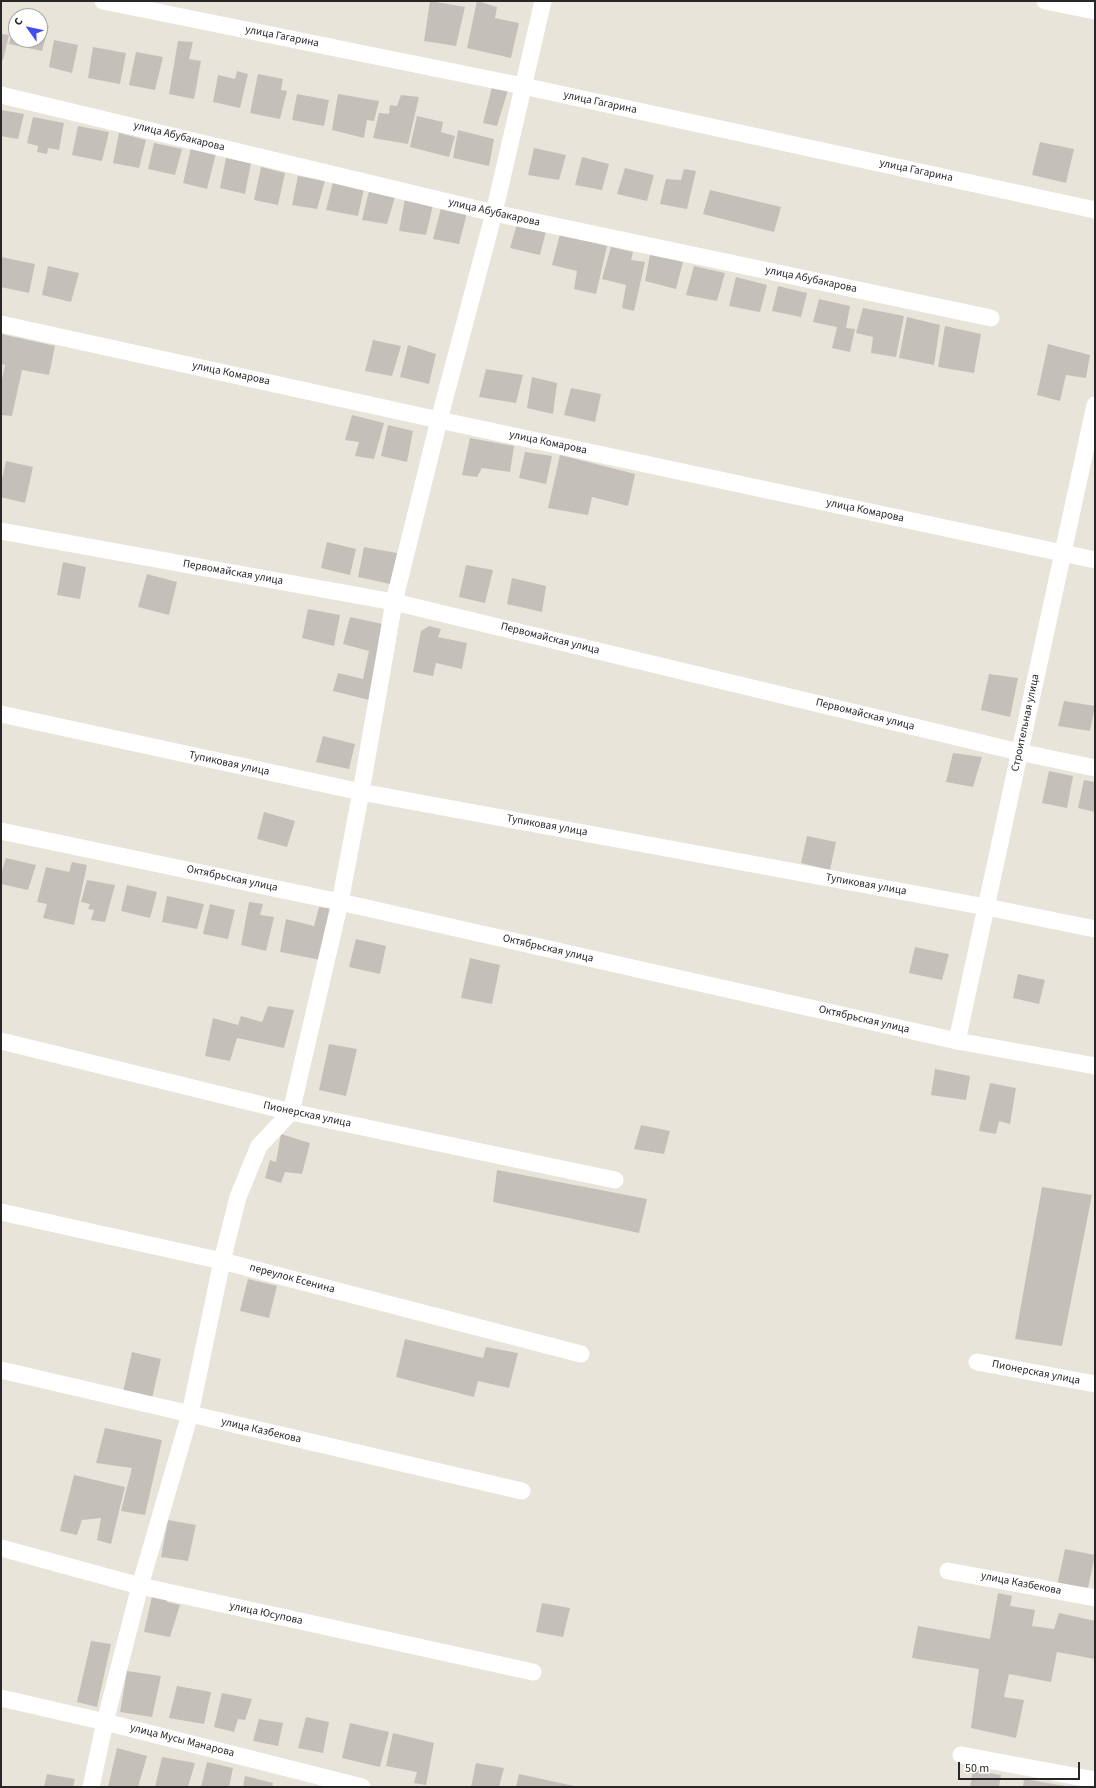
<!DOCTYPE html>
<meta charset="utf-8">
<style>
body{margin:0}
#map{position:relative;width:1096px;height:1788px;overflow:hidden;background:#e9e4d9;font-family:"Source Sans 3",sans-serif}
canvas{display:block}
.frame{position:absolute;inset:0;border:2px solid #272727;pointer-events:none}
.north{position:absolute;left:8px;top:8px;width:40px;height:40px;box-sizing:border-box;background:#fff;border:1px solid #a9a9a9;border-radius:50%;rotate:303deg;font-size:11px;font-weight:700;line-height:16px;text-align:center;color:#272727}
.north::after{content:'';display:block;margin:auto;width:14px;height:18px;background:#414eed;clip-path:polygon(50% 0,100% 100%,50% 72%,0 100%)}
.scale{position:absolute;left:958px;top:1762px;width:122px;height:18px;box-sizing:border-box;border:2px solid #272727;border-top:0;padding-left:5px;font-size:12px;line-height:14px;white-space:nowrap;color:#272727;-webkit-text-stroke:3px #fff;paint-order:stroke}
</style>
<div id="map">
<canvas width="1096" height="1788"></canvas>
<div class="frame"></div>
<div class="north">С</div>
<div class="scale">50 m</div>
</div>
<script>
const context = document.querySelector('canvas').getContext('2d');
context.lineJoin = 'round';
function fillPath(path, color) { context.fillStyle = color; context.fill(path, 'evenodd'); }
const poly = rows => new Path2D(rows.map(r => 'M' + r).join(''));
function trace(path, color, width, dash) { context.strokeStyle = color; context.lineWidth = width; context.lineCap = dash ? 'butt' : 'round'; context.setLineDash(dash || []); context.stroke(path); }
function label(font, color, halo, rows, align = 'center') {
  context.font = font + ' "Source Sans 3",sans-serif'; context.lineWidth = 3; context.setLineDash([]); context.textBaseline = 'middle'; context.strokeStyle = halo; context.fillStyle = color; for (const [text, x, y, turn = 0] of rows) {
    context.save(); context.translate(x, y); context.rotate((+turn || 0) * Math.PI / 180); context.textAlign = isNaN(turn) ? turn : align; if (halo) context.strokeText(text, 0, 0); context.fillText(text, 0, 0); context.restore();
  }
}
const building = poly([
 [430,1,465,7,456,46,424,41],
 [477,1,497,7,495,18,519,23,511,58,467,48],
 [15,19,16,40,40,40,40,24,49,26,42,51,9,44],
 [1,34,9,35,3,60,1,60],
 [54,40,78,45,72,73,49,67],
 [178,41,193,42,189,59,201,61,194,99,169,94],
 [93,47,126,53,120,84,88,78],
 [136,52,163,57,155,90,129,85],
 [237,71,248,74,240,108,213,102,218,75,235,79],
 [258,74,283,79,281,90,287,91,280,119,250,113],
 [492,87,508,90,497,126,483,123],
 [297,94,329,100,324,126,292,120],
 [338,94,379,101,374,121,367,120,364,138,332,130],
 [401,95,419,97,408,144,373,138,379,113,389,114,390,105,397,106],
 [1,110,24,114,18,139,1,136],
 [417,116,443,122,441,132,455,136,449,157,410,147],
 [33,117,64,123,59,150,48,148,47,154,37,152,38,146,27,143],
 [78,126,109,132,102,161,72,155],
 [458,130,494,139,489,166,453,158],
 [119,133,146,140,139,168,113,163],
 [1040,142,1074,149,1066,183,1032,175],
 [154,143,182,149,175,175,148,169],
 [191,148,216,153,207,189,183,183],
 [534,148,566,155,559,180,528,175],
 [582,157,609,164,602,190,575,185],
 [226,158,251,163,245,194,220,188],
 [261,167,285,173,278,205,254,200],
 [625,168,654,175,647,201,617,194],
 [684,169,696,171,687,209,660,204,666,179,681,180],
 [298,176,325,181,317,209,292,205],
 [333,182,364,189,358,216,326,210],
 [710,190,781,207,774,232,703,214],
 [369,191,395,197,387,224,362,220],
 [405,199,433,205,426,235,399,231],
 [441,208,467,213,459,244,433,239],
 [517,224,546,231,540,255,510,248],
 [560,234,607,246,596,294,574,289,577,271,552,265],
 [611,247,633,252,631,260,645,262,634,311,622,308,626,285,602,279],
 [650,255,683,262,676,289,645,281],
 [1,257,35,264,29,293,1,287],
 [48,266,79,273,71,302,42,295],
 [694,266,725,273,717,301,686,295],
 [736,277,767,285,760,312,729,306],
 [778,286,807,293,801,317,772,311],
 [819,299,850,306,846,328,855,329,850,352,832,348,837,327,813,322],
 [863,308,904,316,896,357,871,353,873,337,856,333],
 [907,317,940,325,934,365,899,358],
 [945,326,981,334,974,373,938,367],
 [1,334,55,346,49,375,22,370,12,416,1,415,1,384,5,365,1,364],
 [373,340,401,346,392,376,365,371],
 [1048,344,1090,355,1086,378,1066,375,1060,401,1037,395],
 [408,345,436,354,429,384,400,377],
 [486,369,523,375,516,403,479,397],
 [532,377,557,383,553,414,527,408],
 [571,388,601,394,595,422,564,415],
 [352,415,384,423,374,459,355,456,359,442,345,440],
 [388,425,413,431,407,462,381,456],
 [470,438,514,446,510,472,482,468,477,477,462,475],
 [525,452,552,456,546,484,519,478],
 [560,455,635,474,628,506,592,497,588,515,548,508],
 [6,461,33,467,25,503,1,497,1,484],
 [327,542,356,549,350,575,321,568],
 [364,547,397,553,390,584,358,577],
 [63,562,86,567,80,599,57,595],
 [466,565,493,570,485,603,459,597],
 [147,574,177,582,169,615,138,607],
 [512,578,546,586,542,612,507,604],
 [308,609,340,615,334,646,302,638],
 [350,617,387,625,369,700,333,691,338,673,363,679,369,651,343,644],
 [429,626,441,629,438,637,467,643,462,669,436,663,433,676,413,672,421,631],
 [989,674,1018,678,1010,717,981,710],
 [1064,701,1095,706,1090,731,1058,726],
 [323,736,355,744,349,769,316,762],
 [953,753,982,757,973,787,946,782],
 [1049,771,1073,776,1067,808,1042,803],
 [1084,780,1095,782,1095,812,1078,808],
 [264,812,295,821,287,847,257,839],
 [807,836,836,842,830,870,801,863],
 [6,858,36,865,28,890,1,884,1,874],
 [72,862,87,865,74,925,43,918,47,904,37,902,46,867,69,872],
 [87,880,115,885,105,922,91,920,94,910,88,909,90,904,81,902],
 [127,885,157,892,150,918,121,911],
 [167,896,204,904,197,929,162,922],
 [249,902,263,904,260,915,274,917,266,951,241,945],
 [210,904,235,910,228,939,203,934],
 [319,907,339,909,326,961,280,952,286,919,314,926],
 [356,939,386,946,380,974,349,967],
 [915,947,949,954,942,980,909,973],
 [470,958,500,965,492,1004,461,998],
 [1018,974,1045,980,1039,1004,1013,998],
 [268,1006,294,1010,284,1048,237,1038,230,1061,205,1056,213,1018,238,1025,241,1016,262,1022],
 [329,1044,357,1049,346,1096,319,1090],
 [935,1069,970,1076,966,1100,931,1095],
 [990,1083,1016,1088,1010,1124,999,1121,996,1134,979,1131],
 [641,1125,670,1131,664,1154,634,1149],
 [281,1134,310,1143,302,1174,285,1172,281,1183,265,1178,270,1160,276,1162],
 [497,1170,647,1199,639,1233,493,1202],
 [1042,1187,1092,1195,1062,1346,1015,1339],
 [248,1279,277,1286,269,1318,240,1311],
 [405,1339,483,1358,486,1347,518,1353,509,1388,478,1381,474,1397,396,1377],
 [132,1352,161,1359,152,1398,123,1392],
 [105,1428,162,1440,145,1515,121,1511,132,1468,96,1463],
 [74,1475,125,1487,111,1544,97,1540,101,1518,82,1520,77,1535,60,1531],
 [168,1520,196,1525,188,1561,161,1557],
 [1065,1549,1095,1555,1087,1593,1057,1586],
 [153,1592,168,1595,167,1602,180,1605,170,1637,144,1632],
 [998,1593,1012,1596,1010,1606,1035,1610,1032,1626,1054,1629,1059,1613,1095,1621,1095,1659,1057,1652,1051,1682,1009,1674,1004,1697,1024,1700,1016,1738,971,1728,979,1669,912,1658,918,1626,990,1639],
 [542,1603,570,1608,563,1637,536,1632],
 [91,1641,111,1644,97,1707,77,1702],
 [127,1671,161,1676,152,1717,120,1712],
 [177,1686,211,1692,204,1724,169,1718],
 [222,1693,252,1699,245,1720,238,1719,234,1732,214,1727],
 [306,1717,329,1722,323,1753,298,1748],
 [259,1719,283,1723,278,1746,253,1741],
 [350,1723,389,1732,380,1767,342,1758],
 [393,1733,434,1743,426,1785,414,1783,417,1772,386,1766],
 [117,1748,147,1756,138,1787,108,1787],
 [162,1757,195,1763,188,1787,155,1787],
 [207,1762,233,1768,229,1787,201,1787],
 [476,1763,504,1768,499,1787,471,1787],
 [973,1770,1001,1775,999,1787,970,1787],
 [47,1774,75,1779,73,1787,44,1787],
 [519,1774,574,1786,574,1787,516,1787],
 [245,1776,273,1783,272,1787,243,1787],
 [1024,1779,1065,1786,1065,1787,1023,1787]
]);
const street = poly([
 [103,1,523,86,1095,210],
 [1045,1,1095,11],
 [1,95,494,213,991,318],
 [1,324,439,420,1095,560],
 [1,531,394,602,1019,752,1095,768],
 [1,714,361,792,986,907,1095,929],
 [1,831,340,902,957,1041,1095,1066],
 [1,1041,291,1112,615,1180],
 [957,1041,1095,405],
 [1,1212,222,1261,581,1354],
 [977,1362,1095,1384],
 [1,1370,522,1491],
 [1,1548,140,1586,533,1672],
 [948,1571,1095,1598],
 [1,1698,105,1722,362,1787],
 [961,1755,1095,1780],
 [91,1787,105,1722,140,1586,190,1414,222,1261,238,1197,259,1146,291,1112,340,902,361,792,394,602,439,420,494,213,543,1]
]);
const streetNames = [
 ["улица Гагарина",282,37,11],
 ["улица Гагарина",600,103,12],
 ["улица Абубакарова",179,137,14],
 ["улица Гагарина",916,171,12],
 ["улица Абубакарова",494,213,13],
 ["улица Абубакарова",811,280,12],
 ["улица Комарова",231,374,12],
 ["улица Комарова",548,443,12],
 ["улица Комарова",865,511,12],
 ["Первомайская улица",233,573,10],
 ["Первомайская улица",550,639,14],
 ["Первомайская улица",865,715,14],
 ["Строительная улица",1026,723,-78],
 ["Тупиковая улица",229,764,12],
 ["Тупиковая улица",547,826,10],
 ["Октябрьская улица",232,879,12],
 ["Тупиковая улица",866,885,10],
 ["Октябрьская улица",548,949,13],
 ["Октябрьская улица",864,1020,13],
 ["Пионерская улица",307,1115,12],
 ["переулок Есенина",292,1279,15],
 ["Пионерская улица",1036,1373,11],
 ["улица Казбекова",261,1431,13],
 ["улица Казбекова",1021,1584,11],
 ["улица Юсупова",266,1614,12],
 ["улица Мусы Манарова",182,1741,14]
];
fillPath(building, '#c4c0b9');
trace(street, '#fff', 17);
label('11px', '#272727', '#fff', streetNames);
</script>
